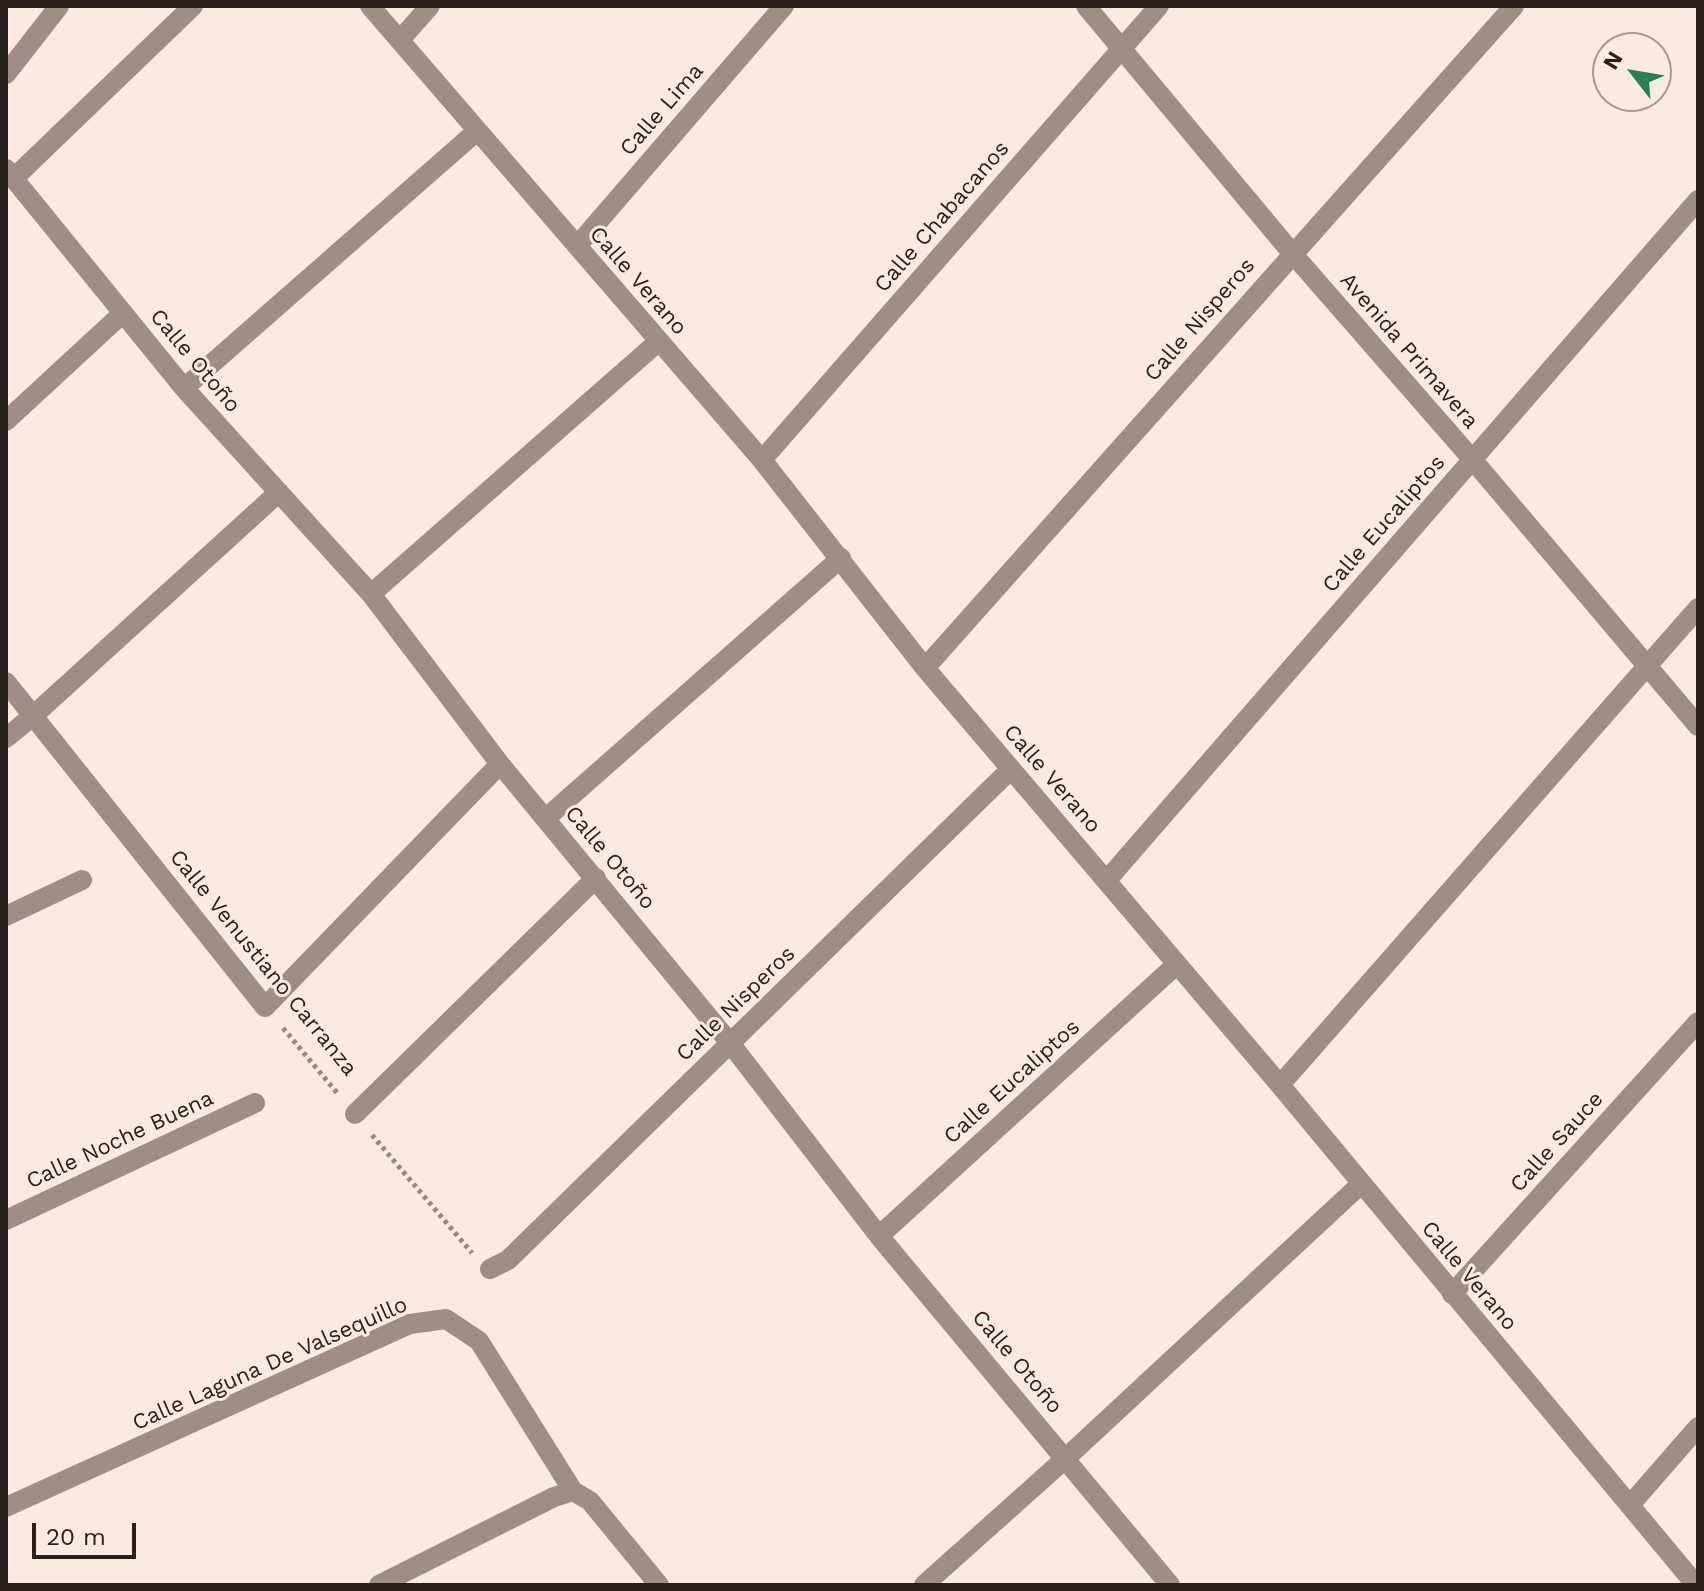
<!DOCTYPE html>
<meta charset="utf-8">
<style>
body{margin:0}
#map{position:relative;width:1704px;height:1591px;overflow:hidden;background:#fbeae1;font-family:"Work Sans",sans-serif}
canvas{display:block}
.frame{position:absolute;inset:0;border:8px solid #2a201b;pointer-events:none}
.north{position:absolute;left:1592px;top:32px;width:80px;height:80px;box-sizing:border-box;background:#fbeae1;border:2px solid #a79992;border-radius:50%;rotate:301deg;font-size:22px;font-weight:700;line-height:32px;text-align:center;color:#2a201b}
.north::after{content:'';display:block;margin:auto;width:28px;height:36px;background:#2a8054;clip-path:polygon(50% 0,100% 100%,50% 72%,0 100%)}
.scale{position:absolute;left:32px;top:1523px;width:104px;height:36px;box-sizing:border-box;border:4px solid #2a201b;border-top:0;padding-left:10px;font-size:24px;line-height:28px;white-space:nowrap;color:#2a201b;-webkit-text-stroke:6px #fbeae1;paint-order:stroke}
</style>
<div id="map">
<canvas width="1704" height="1591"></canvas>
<div class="frame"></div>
<div class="north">N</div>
<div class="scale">20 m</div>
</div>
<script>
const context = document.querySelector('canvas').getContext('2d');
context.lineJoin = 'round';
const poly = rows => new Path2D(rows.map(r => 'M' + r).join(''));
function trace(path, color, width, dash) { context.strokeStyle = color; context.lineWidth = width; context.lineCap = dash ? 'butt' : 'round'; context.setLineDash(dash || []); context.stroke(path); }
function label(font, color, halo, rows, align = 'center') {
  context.font = font + ' "Work Sans",sans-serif'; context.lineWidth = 6; context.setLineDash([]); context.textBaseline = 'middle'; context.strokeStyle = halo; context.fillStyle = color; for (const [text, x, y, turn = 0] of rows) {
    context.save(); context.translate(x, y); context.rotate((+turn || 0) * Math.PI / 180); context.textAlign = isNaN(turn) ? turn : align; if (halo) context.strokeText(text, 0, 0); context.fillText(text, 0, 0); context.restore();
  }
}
const path = poly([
 [283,1028,338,1094],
 [372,1135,472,1253]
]);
const minor = poly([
 [370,6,762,460,925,668,1280,1085,1696,1585],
 [400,40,430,6],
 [6,74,59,6],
 [6,169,184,388,371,594,500,764,730,1043,879,1236,1170,1585],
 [14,178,193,6],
 [577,246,784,6],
 [184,388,477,131],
 [6,421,123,313],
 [762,460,1159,6],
 [371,594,659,341],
 [925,668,1514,6],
 [6,682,265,1007,500,764],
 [6,738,34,715,279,492],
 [545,819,841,558],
 [1107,880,1698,200],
 [6,916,82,880],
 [1280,1085,1698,608],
 [355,1114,596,878],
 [6,1220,255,1103],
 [879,1236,1177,964],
 [490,1269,508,1260,1011,769],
 [1452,1294,1698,1022],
 [1630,1505,1698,1427],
 [6,1507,410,1324,446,1319,479,1341,573,1491,590,1501,659,1585],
 [379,1585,554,1497,573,1491],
 [924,1585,1066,1458,1361,1184]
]);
const tertiary = poly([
 [1086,6,1292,253,1472,459,1698,726]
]);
const streetNames = [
 ["Calle Lima",662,110,-49],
 ["Calle Chabacanos",942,217,-49],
 ["Calle Verano",638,281,49],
 ["Calle Nisperos",1200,320,-49],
 ["Avenida Primavera",1409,351,49],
 ["Calle Otoño",195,361,50],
 ["Calle Eucaliptos",1384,524,-49],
 ["Calle Verano",1052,779,49],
 ["Calle Otoño",610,858,50],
 ["Calle Venustiano Carranza",263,963,51],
 ["Calle Nisperos",736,1004,-44],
 ["Calle Eucaliptos",1012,1082,-42],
 ["Calle Noche Buena",120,1140,-25],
 ["Calle Sauce",1557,1142,-48],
 ["Calle Verano",1469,1276,50],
 ["Calle Otoño",1017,1362,50],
 ["Calle Laguna De Valsequillo",270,1364,-24]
];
trace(path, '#978982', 5, [4, 4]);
trace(minor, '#9f8d87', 20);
trace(tertiary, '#9f8d87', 20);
label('22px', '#2a201b', '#fbeae1', streetNames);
</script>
